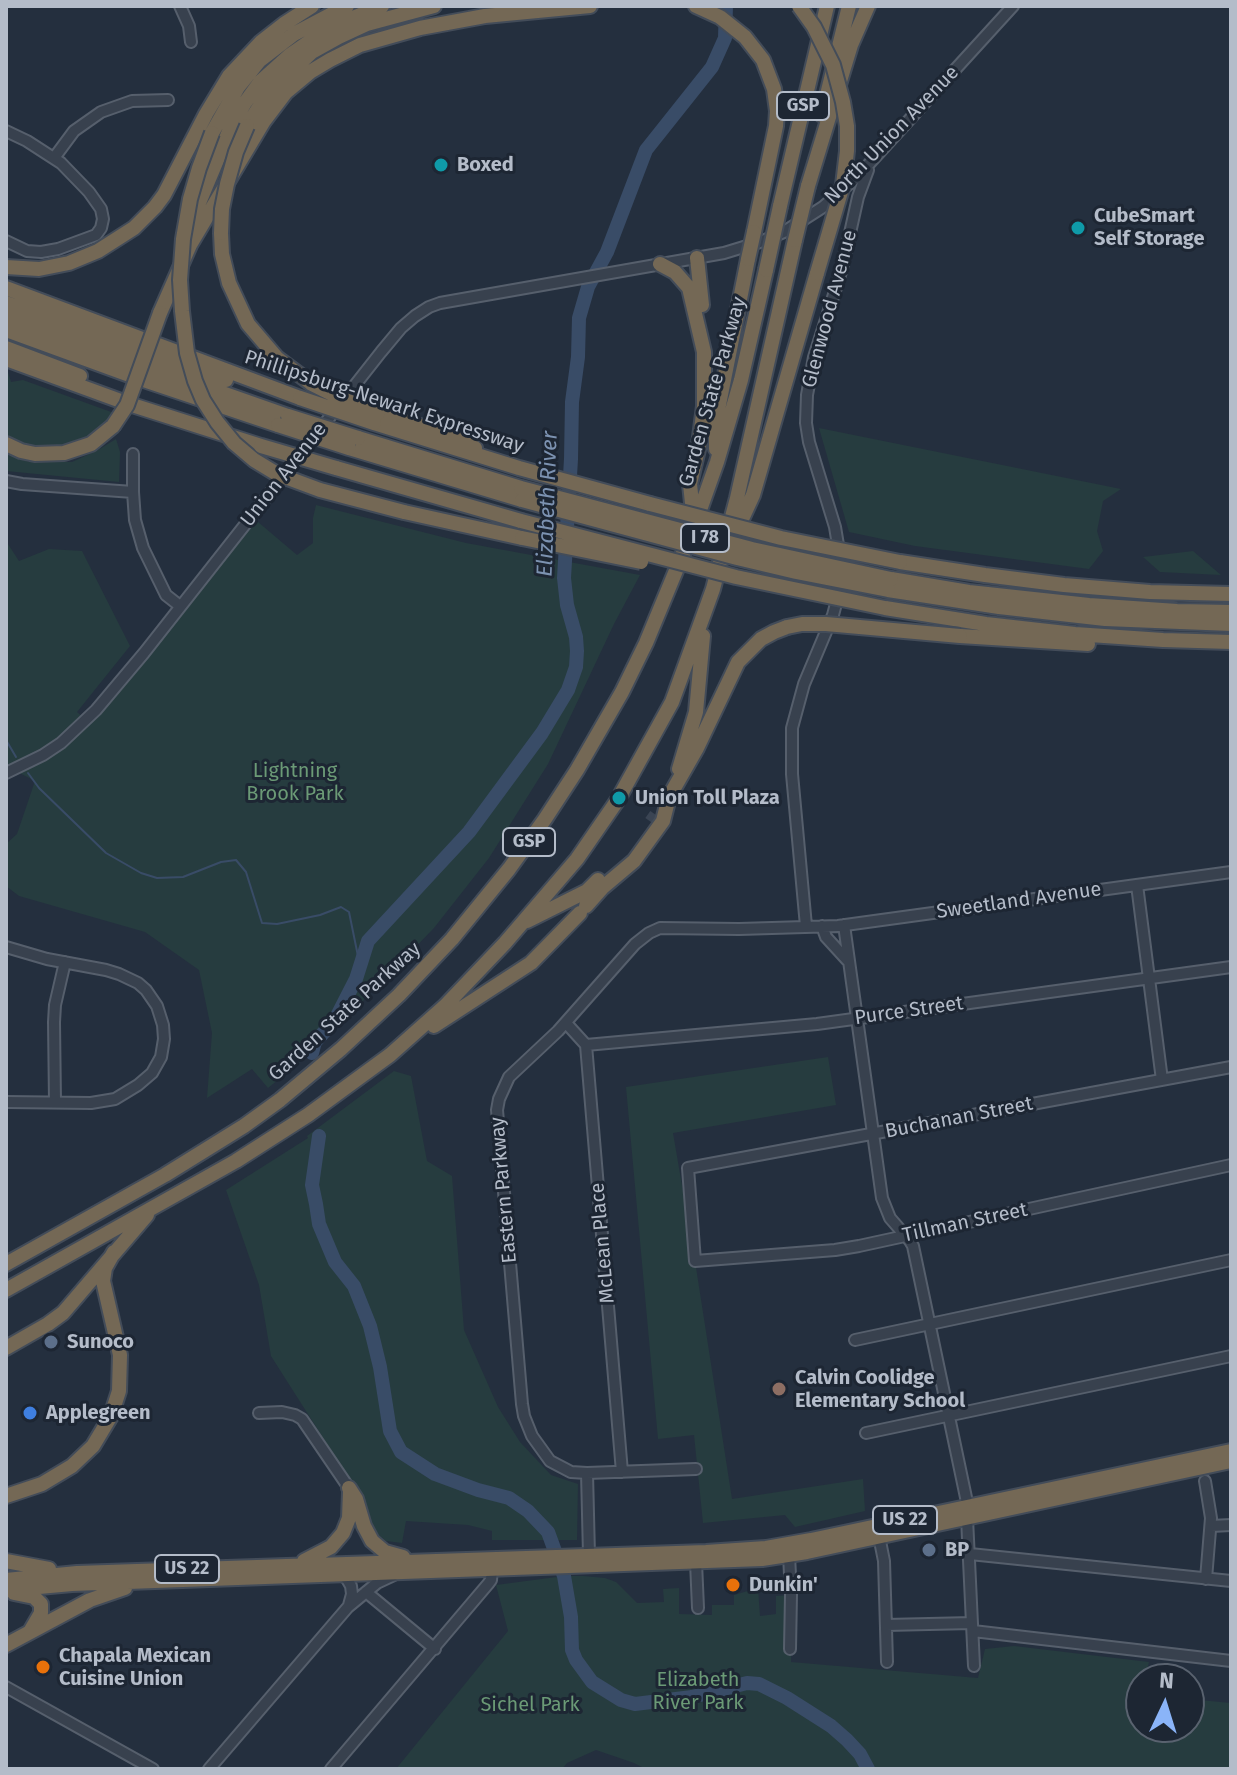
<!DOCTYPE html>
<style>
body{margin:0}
#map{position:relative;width:1237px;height:1775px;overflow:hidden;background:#242f3e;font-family:"Fira Sans",sans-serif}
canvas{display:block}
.frame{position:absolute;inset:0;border:8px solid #b4bcc9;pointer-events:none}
.north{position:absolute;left:1125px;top:1663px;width:80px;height:80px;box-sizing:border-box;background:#1d2633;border:2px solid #59626f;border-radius:50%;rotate:4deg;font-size:22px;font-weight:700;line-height:32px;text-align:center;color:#b4bcc9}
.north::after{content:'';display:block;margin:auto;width:28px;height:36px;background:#8ab4f8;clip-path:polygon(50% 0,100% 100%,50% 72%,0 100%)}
</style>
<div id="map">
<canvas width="1237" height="1775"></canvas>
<div class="frame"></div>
<div class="north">N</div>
</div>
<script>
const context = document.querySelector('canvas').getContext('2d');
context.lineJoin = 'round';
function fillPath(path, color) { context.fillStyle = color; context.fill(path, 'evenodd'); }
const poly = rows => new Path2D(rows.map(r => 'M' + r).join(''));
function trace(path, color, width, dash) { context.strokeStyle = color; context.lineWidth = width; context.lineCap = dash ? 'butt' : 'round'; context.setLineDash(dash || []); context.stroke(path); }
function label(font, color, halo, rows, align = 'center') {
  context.font = font + ' "Fira Sans",sans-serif'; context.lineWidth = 6; context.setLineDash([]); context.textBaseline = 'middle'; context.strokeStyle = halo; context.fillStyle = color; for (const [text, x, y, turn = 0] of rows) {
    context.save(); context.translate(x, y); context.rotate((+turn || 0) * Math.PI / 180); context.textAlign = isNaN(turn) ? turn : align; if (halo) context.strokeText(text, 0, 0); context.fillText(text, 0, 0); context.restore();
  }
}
const green = poly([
 [6,371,8,372,11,382,23,380,114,413,105,424,86,439,58,448,36,448,24,445,6,437],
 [819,428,1121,489,1103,501,1097,531,1103,551,1089,569,915,546,849,532],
 [116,439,120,452,119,482,6,471,6,454,29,462,72,462,98,450],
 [316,505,466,543,640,575,614,624,548,764,489,858,434,928,316,1049,268,1088,252,1069,207,1098,212,1033,199,970,145,932,19,896,6,886,6,844,17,834,35,781,6,766,6,541,19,561,49,549,82,551,130,646,77,712,86,720,251,516,297,555,313,543,313,518],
 [1193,551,1221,575,1160,572,1143,557],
 [828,1057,836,1105,673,1133,695,1261,732,1499,863,1479,865,1511,795,1527,785,1515,703,1523,694,1435,658,1439,626,1087],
 [394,1071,411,1076,427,1161,452,1176,464,1330,498,1407,520,1442,551,1475,578,1484,577,1540,492,1540,492,1531,468,1525,406,1521,402,1543,386,1541,372,1530,360,1496,271,1356,259,1285,226,1190,308,1138,307,1136],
 [564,1576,583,1576,605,1578,616,1582,637,1603,664,1602,663,1589,679,1588,679,1614,712,1615,712,1605,734,1605,734,1595,758,1588,760,1616,776,1614,776,1596,791,1595,791,1662,978,1678,985,1649,1014,1646,1149,1662,1145,1679,1141,1679,1141,1727,1189,1727,1189,1699,1231,1703,1231,1769,646,1769,634,1763,596,1750,567,1763,562,1769,396,1769,508,1631,496,1585]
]);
const stream = poly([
 [6,740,16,757],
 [28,773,39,788,106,853,141,873,157,878,183,877,221,862,236,860,246,872,262,923,277,924,320,915,341,907,349,912,360,966]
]);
const river = poly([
 [312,1053,315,1042,335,1020,356,979,368,941,469,832,542,733,568,690,576,667,577,651,576,637,567,605,564,578,571,459,572,402,578,357,579,318,588,287,607,252,646,150,712,67,725,38,726,6],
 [319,1136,312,1185,316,1204,319,1224,335,1262,354,1286,370,1326,380,1367,390,1431,401,1452,435,1474,478,1490,509,1498,528,1511,548,1532,564,1576,571,1617,572,1650,576,1660,592,1682,621,1700,635,1704,692,1697,747,1683,759,1684,787,1698,831,1726,847,1740,860,1754,868,1769]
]);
const highwayTunnel = poly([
 [651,822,656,815]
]);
const minor = poly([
 [180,6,189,26,191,42],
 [6,131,27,141,61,163,89,192,101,209,103,219,101,228,96,235,58,249,41,252,27,251,6,241],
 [54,158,74,131,101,112,132,101,168,100],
 [133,454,133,492,135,520,143,548,166,595,180,606],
 [6,481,22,484,133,492],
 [6,773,43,755,61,743,96,710,144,653,381,352,401,328,415,316,429,307,440,303,724,253,760,242,784,232,823,207,858,176,1013,6],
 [1137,885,1162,1080],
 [844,925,882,1198,890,1218,910,1241,913,1246,968,1507],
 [806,926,792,774,792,728,804,684,833,615,838,596,840,575,838,545,835,527,809,442,806,423,807,395,814,357,842,269,858,197,868,170],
 [822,926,826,937,847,960],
 [6,947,47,959,106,970,119,974,138,983,146,990,157,1006,163,1025,164,1039,161,1057,152,1073,138,1085,115,1099,91,1103,6,1102],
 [566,1023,586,1045,622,1472],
 [586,1045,817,1024,1231,967],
 [1231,1067,688,1168,695,1261,835,1250,859,1246,1231,1165],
 [55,1102,54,1022,55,1005,65,962],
 [855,1340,1231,1260],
 [259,1413,282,1412,295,1415,302,1419,349,1488],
 [866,1433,1231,1356],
 [696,1469,587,1473,571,1472,550,1461,532,1436,524,1416,522,1404,497,1110,499,1099,509,1077,558,1031,635,944,649,933,660,928,739,929,838,926,1231,872],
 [587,1473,589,1555],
 [1205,1481,1211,1518,1206,1579],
 [967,1518,974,1666],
 [1211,1526,1231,1525],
 [879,1536,884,1561,887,1662],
 [970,1554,1231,1581],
 [789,1555,791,1595,790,1649],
 [696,1562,698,1608],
 [341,1574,347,1579,351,1586,352,1594,349,1605],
 [366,1592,435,1649],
 [886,1625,972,1623],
 [973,1631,1231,1661],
 [6,1687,153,1769],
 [209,1769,348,1607,377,1583,394,1575],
 [331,1769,488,1584,491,1580,492,1570]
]);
const highway = poly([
 [696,6,720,17,745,37,763,60,774,89,777,111,776,126,754,232],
 [822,115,849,6],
 [247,126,268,93,312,52,339,37,367,24,434,6],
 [212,133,238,87,259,61,294,34,347,6],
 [808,186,851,45,868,6],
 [780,206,827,6],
 [188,229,230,129,244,104,260,82,290,55,316,37,348,20,382,6],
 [221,233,222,254,229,283,248,324,277,358,312,384],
 [697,258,702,305],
 [660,264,675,272,689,288,704,352,704,406,699,445,690,484,694,522],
 [6,267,39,269,69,263,98,251,134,228,155,207,164,195,206,114,229,76,261,42,284,24,312,6],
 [6,288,300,398],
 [6,303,226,380],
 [160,313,190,245,264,121,286,92,310,72,330,60,360,45,420,28,485,16,590,6],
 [6,317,288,416],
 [6,330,132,376,278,425],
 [6,348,80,376],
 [6,359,129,404,261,446],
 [378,413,449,435,475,448],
 [374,423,519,468,650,504],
 [358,438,521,488],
 [6,444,21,451,35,454,64,453,91,444,113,426],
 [349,448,522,500],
 [716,449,716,420,748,259],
 [336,468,521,521],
 [404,512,522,538],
 [736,532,753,495,817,273],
 [900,562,985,575,1064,585,1150,592,1231,594],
 [891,579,969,592,1089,605,1177,611,1231,612],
 [888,590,999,607,1105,619,1231,624],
 [885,608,986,624,1075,634,1163,640,1231,642],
 [960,636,1088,644],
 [679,769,696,712,703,636],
 [621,794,672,702,713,589,737,498,795,240],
 [586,906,602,888,634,861,663,821,669,797,697,748,738,662,761,639,774,632,787,627],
 [527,921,587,891,598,880],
 [434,1026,531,963,580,913],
 [6,1264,165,1175,244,1126,280,1100,341,1049,399,995,452,939,509,869,545,819,577,770,622,692,646,643,694,527,717,462,741,380,766,270],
 [6,1290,236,1161,308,1115,390,1055,445,1006,505,943,577,859,617,801],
 [6,1348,48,1324,63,1313,147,1215],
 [349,1488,356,1499,364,1526,372,1541,385,1552,403,1557],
 [6,1496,42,1484,72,1466,93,1446,111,1416,119,1391,120,1355,103,1281,105,1268,114,1252],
 [6,1561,49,1569],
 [304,1561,331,1547,343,1533,349,1518,350,1492],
 [6,1580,77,1573,706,1552,766,1548,811,1540,1231,1451],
 [6,1590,72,1584,762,1559,807,1552,1231,1461],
 [14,1593,34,1597,41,1604,41,1613,31,1630],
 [6,1645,90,1600,125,1588]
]);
const highwayBridge = poly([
 [799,6,814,27,833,65,843,102,847,126,847,151,843,185,817,273],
 [212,133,199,168,190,199,183,239,180,280,182,311,187,353,195,381,203,400,217,422,234,443,254,460,277,474,320,490,404,512],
 [221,233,222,209,227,184,236,152,247,126],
 [795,240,808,186],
 [748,259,754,232],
 [766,270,780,206],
 [312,384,338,397,378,413],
 [300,398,374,423],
 [288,416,358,438],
 [278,425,349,448],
 [113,426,127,405,160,313],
 [261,446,336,468],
 [521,488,752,549,891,579],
 [522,500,737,558,796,572,888,590],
 [650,504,781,538,900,562],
 [521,521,736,577,885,608],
 [522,538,641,562],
 [787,627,802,624,826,624,960,636]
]);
const markers = [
 [441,165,8,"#0f9aa8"],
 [1078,228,8,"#0f9aa8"],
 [619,798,8,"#0f9aa8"],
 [51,1342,8,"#5c6f8a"],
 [779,1389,8,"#8d6e63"],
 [30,1413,8,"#3f7fe0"],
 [929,1550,8,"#5c6f8a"],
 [733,1585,8,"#e8710a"],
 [43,1667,8,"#e8710a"]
];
const shields = [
 [803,106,52],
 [705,538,48],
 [529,842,52],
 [905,1520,64],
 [187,1569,64]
];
const shieldNames = [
 ["GSP",803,106],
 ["I 78",705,538],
 ["GSP",529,842],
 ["US 22",905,1520],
 ["US 22",187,1569]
];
const streetNames = [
 ["North Union Avenue",892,135,-46],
 ["Glenwood Avenue",830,309,-75],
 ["Garden State Parkway",713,392,-74],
 ["Phillipsburg-Newark Expressway",384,402,18],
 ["Union Avenue",284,475,-52],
 ["Sweetland Avenue",1019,901,-8],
 ["Purce Street",909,1011,-8],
 ["Garden State Parkway",345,1012,-42],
 ["Buchanan Street",959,1118,-11],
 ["Eastern Parkway",504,1190,-95],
 ["Tillman Street",965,1223,-12],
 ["McLean Place",603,1243,-95]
];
const poiNames = [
 ["Boxed",457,165],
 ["CubeSmart",1094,216],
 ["Self Storage",1094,239],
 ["Union Toll Plaza",635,798],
 ["Sunoco",67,1342],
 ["Calvin Coolidge",795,1378],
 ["Elementary School",795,1401],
 ["Applegreen",46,1413],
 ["BP",945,1550],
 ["Dunkin'",749,1585],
 ["Chapala Mexican",59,1656],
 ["Cuisine Union",59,1679]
];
const parkNames = [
 ["Lightning",295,771],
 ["Brook Park",295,794],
 ["Elizabeth",698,1680],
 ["River Park",698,1703],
 ["Sichel Park",530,1705]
];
const waterNames = [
 ["Elizabeth River",548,504,-88]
];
fillPath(green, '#263c3f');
trace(stream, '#394c67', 2);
trace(river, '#394c67', 14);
trace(highwayTunnel, '#3a4453', 14, [14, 7]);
trace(minor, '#565f6c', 14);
trace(highway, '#434c59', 18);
trace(minor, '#38414e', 10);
trace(highway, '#746855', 14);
trace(highwayBridge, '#434c59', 18, []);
trace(highwayBridge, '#746855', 14);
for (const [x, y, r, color] of markers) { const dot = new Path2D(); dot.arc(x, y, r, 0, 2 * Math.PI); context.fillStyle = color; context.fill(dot); trace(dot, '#1d2633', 3); }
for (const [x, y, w] of shields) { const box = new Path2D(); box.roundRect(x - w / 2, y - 14, w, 28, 6); context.fillStyle = '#1d2633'; context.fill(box); trace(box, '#b4bcc9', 2); }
label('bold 18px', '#b4bcc9', null, shieldNames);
label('20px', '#b4bcc9', '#1d2633', streetNames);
label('bold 20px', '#b4bcc9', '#1d2633', poiNames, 'left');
label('20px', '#6b9a76', '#1d2633', parkNames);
label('italic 22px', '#7c92b1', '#1d2633', waterNames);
</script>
